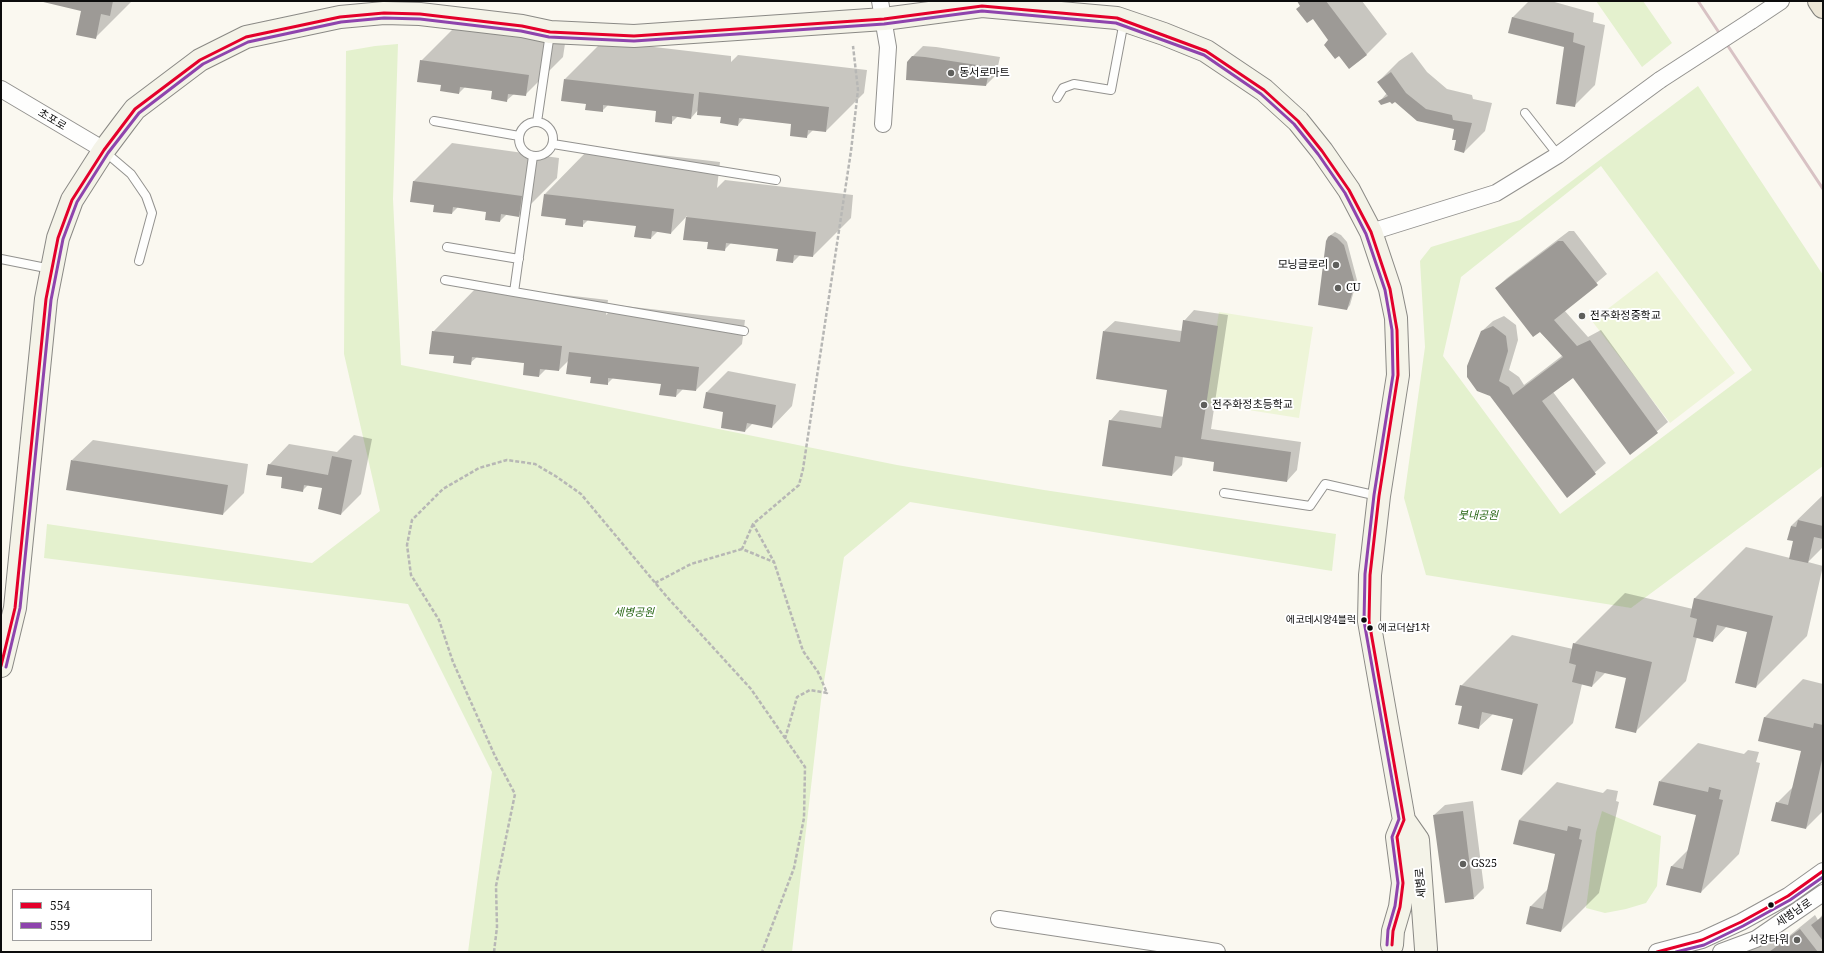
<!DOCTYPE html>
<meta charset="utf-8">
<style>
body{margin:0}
#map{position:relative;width:1824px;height:953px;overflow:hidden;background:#faf8f0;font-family:"Noto Serif",serif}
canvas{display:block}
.frame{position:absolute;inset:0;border:2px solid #0c0c0c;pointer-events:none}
.legend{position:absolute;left:12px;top:889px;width:140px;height:52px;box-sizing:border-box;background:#fff;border:1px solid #9e9e9e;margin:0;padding:5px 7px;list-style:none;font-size:12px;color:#0c0c0c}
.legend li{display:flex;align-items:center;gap:8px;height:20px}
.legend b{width:20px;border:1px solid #9e9e9e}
</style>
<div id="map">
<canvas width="1824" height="953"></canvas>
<div class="frame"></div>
<ul class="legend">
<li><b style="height:5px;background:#e4002b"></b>554</li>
<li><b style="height:5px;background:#8e44ad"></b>559</li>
</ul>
</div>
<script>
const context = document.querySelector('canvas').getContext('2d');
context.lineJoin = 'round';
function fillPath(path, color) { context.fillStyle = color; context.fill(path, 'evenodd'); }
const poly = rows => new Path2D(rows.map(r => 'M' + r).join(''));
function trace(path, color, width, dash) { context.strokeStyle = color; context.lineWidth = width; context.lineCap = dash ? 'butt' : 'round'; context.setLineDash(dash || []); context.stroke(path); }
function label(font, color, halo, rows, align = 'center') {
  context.font = font + ' "Noto Serif","Noto Sans KR",serif'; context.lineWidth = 4; context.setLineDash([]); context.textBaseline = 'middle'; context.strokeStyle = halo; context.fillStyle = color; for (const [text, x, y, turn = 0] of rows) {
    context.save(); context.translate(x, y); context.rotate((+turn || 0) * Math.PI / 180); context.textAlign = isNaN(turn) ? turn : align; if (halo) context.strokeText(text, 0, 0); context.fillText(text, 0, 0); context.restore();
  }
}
const green = poly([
 [1596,1,1643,1,1672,43,1642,67],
 [398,44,393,199,401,365,897,465,1044,490,1336,534,1332,571,910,502,844,557,821,700,792,952,468,952,492,772,408,604,44,558,47,524,312,563,380,511,344,354,346,51,375,46],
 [1698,86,1823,275,1823,466,1631,608,1426,575,1404,498,1425,347,1420,261,1431,247,1520,220],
 [1601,166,1752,370,1560,514,1443,356,1461,277],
 [1602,811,1661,836,1657,886,1646,903,1626,909,1605,913,1586,908,1596,832]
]);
const pitch = poly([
 [1657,271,1735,373,1670,423,1592,321],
 [1219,312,1313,327,1299,418,1204,403]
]);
const shadow = poly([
 [41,1,132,1,95,38,82,10],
 [1298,1,1362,1,1387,34,1367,54,1349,67,1313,18],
 [1529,1,1551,1,1594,13,1593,22,1605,25,1595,85,1574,106,1565,46,1509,32,1513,17],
 [459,23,566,37,563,57,525,95,514,94,507,100,494,90,465,87,459,93,442,84,421,61],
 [603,41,731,56,731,62,738,55,867,70,864,93,826,131,813,130,806,137,792,123,744,118,738,125,722,116,698,110,691,118,678,116,671,123,657,110,609,104,602,111,587,103,565,79],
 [923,46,936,47,1000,57,996,75,986,85,912,57],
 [1412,52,1427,72,1447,89,1472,95,1473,99,1492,103,1485,131,1464,152,1457,140,1455,129,1395,100,1380,101,1387,93,1378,82,1399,61],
 [452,143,559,158,557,178,519,216,507,214,500,221,487,211,458,207,452,213,435,204,411,201,414,181],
 [591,147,720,162,717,188,725,180,853,195,851,218,813,256,800,255,793,262,779,249,731,243,724,250,709,242,684,239,687,216,671,233,658,231,651,238,637,225,589,219,582,226,567,218,545,194],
 [1569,231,1574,231,1607,274,1564,310,1588,337,1601,330,1668,422,1631,453,1574,377,1553,392,1606,463,1567,496,1490,395,1482,331,1493,321,1504,316,1516,325,1518,340,1509,370,1519,377,1524,385,1563,355,1496,288,1507,278],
 [1335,232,1341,235,1347,242,1357,280,1350,305,1347,309,1328,237],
 [479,285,608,300,606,315,616,305,745,320,742,344,696,390,683,389,676,396,662,383,614,377,607,384,569,360,559,370,546,369,539,376,525,363,477,357,470,363,455,356,433,332],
 [1194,310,1228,315,1211,429,1301,442,1297,470,1287,481,1215,461,1183,456,1182,465,1172,475,1110,421,1120,410,1164,417,1168,389,1104,331,1115,321,1182,331,1184,321],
 [728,371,796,384,792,406,772,427,753,423,745,431,725,411,704,408,707,392],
 [354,435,372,439,361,494,341,514,323,487,308,485,302,491,269,465,289,444,337,452],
 [93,440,248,464,244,493,223,514,72,460],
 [1823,495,1823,547,1808,562,1823,566,1807,636,1756,687,1748,632,1727,626,1713,641,1697,637,1686,681,1635,732,1628,677,1606,672,1592,686,1582,684,1573,723,1522,774,1514,719,1493,714,1478,728,1464,706,1461,686,1512,635,1573,649,1574,644,1625,593,1693,609,1695,598,1746,547,1790,558,1795,540,1791,526],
 [1803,679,1823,684,1823,811,1806,828,1777,803,1794,786,1802,750,1760,740,1765,717],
 [1698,743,1744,754,1748,750,1759,752,1756,762,1760,763,1739,854,1701,892,1671,867,1689,849,1697,814,1660,781],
 [1557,782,1603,793,1607,789,1618,791,1616,801,1619,802,1599,893,1561,931,1527,923,1531,906,1548,889,1557,853,1519,820],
 [1473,801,1484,888,1474,898,1434,815,1445,805],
 [1823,914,1823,952,1739,952,1775,937,1779,944,1815,915,1818,920]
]);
const building = poly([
 [39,1,113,1,110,16,101,14,96,39,76,35,81,11],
 [1297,1,1326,1,1367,55,1349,69,1339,56,1335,59,1324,45,1328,40,1313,19,1307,23,1296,9,1300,6],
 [1512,17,1574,33,1573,42,1585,46,1575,107,1556,104,1564,47,1508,33],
 [912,56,925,57,990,67,986,86,906,80,907,62],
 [420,60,529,75,526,96,508,94,507,102,491,99,492,91,460,87,459,94,440,91,441,85,417,82],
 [1391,72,1406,93,1426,109,1452,115,1453,120,1472,123,1464,153,1454,150,1456,140,1452,140,1454,129,1417,121,1395,102,1392,104,1390,102,1381,105,1378,101,1388,96,1377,82],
 [564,79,694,94,691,119,672,116,672,124,655,122,656,111,603,105,603,112,585,110,586,104,561,101],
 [699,92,829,107,826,132,808,130,807,138,790,136,791,124,739,118,738,126,720,123,721,117,697,115],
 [413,181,522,196,519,217,501,214,500,222,485,220,486,212,453,207,452,214,433,212,434,205,410,202],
 [544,194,674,209,671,234,652,231,651,239,634,237,636,226,583,220,583,227,565,225,566,219,541,216],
 [686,217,816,232,813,257,794,255,793,263,776,261,778,249,726,243,725,251,707,249,708,242,683,240],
 [1331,235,1337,238,1344,245,1355,284,1347,310,1318,305,1326,241,1328,237],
 [1558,241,1563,241,1598,285,1554,320,1577,346,1590,340,1658,433,1630,455,1573,378,1542,401,1596,474,1567,498,1490,396,1477,391,1467,377,1467,366,1481,331,1493,326,1506,336,1508,351,1499,381,1509,387,1513,395,1563,357,1540,332,1533,337,1495,288],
 [1183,320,1218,326,1201,439,1291,452,1287,482,1213,471,1214,462,1175,456,1172,476,1102,466,1109,420,1161,428,1167,390,1096,379,1103,331,1180,342],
 [432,331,562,346,559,371,540,369,539,377,523,375,524,363,472,357,471,365,453,363,454,356,429,354],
 [569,352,699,367,696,391,677,389,676,397,659,395,661,384,608,378,608,385,590,383,591,377,566,374],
 [706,392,776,405,772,428,747,423,745,432,721,428,723,412,703,408],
 [332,456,352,460,341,515,318,509,322,488,304,485,303,492,281,488,282,477,266,475,268,464,328,475],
 [71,460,228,485,223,515,66,490],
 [1798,520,1823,526,1823,539,1814,537,1808,563,1789,559,1793,541,1787,540,1791,526,1796,527],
 [1694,598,1773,616,1756,688,1735,683,1747,632,1717,625,1713,642,1693,637,1697,619,1690,617],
 [1573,643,1652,662,1636,733,1615,728,1626,678,1596,671,1592,687,1572,682,1576,665,1569,663],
 [1460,685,1538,704,1522,775,1501,770,1513,719,1482,712,1479,729,1458,724,1462,706,1455,705],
 [1764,717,1813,728,1814,723,1823,725,1823,756,1806,829,1771,821,1776,802,1788,805,1801,751,1758,741],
 [1659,781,1708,792,1709,787,1721,790,1719,799,1723,800,1701,893,1666,885,1671,866,1683,869,1696,815,1653,805],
 [1463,811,1474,899,1445,903,1433,815],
 [1519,820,1567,831,1568,826,1581,829,1579,839,1582,840,1561,932,1526,924,1530,906,1543,909,1555,854,1513,844],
 [1823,916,1823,941,1811,925],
 [1800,929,1818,952,1769,952]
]);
const path = poly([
 [753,524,742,549,774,562],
 [655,583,691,564,742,549],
 [785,739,797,697,810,690,827,693,818,672,803,651,774,562,753,524,799,485,803,469,851,151,858,90,853,46],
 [494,952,497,927,496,886,515,794,495,756,453,662,439,620,411,575,407,545,412,520,443,489,479,468,507,460,535,464,557,477,581,494,667,597,751,689,805,767,804,818,794,868,762,952]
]);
const lane = poly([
 [1057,98,1063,88,1074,84,1111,90,1124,21],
 [1525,113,1558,155],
 [434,121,519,136],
 '519 139a17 17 0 1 1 34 0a17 17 0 1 1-34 0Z',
 [537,122,550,33],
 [553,144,776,180],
 [104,151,131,174,146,196,152,213,139,261],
 [533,156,514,292,744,331],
 [447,247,519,259],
 [1,259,51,269],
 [445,280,514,292],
 [1224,493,1310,506,1325,484,1378,496]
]);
const street = poly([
 [880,1,888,47,883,124],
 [1751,21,1781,1],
 [1,89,104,150],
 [1371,232,1496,193,1558,155,1660,80],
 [999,919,1217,952],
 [1657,952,1702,940,1741,922,1788,896,1823,871],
 [1721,952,1756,939,1823,893]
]);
const secondary = poly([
 [1,666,15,608,46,299,58,238,72,200,104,150,125,122,135,109,200,60,246,37,340,17,384,13,420,14,522,26,550,32,634,36,884,19,982,6,1117,18,1164,34,1206,51,1264,90,1298,121,1322,151,1349,190,1371,232,1390,289,1396,318,1398,375,1379,496,1370,575,1369,621,1404,820,1418,840,1426,949],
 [1392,945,1393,931,1400,907,1403,883,1397,837,1404,820]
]);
const primary = poly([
 [1819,1,1823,7]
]);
const rail = poly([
 [1698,1,1823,189]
]);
const streetBridge = poly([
 [1660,80,1751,21]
]);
const bus1 = poly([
 [1,666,15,608,46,299,58,238,72,200,104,150,135,109,200,60,246,37,340,17,384,13,420,14,522,26,550,32,634,36,884,19,982,6,1117,18,1206,51,1264,90,1298,121,1322,151,1349,190,1371,232,1390,289,1397,330,1398,375,1379,496,1370,575,1369,621,1404,820,1397,837,1403,883,1400,907,1393,931,1392,945],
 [1657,952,1702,940,1741,922,1788,896,1823,871]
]);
const bus2 = poly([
 [6,667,20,608,51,300,63,239,77,202,108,153,139,113,203,64,248,42,341,22,384,18,420,19,521,31,549,37,634,41,884,24,982,11,1116,23,1204,55,1261,94,1294,124,1318,154,1345,193,1366,234,1385,290,1392,330,1393,375,1374,495,1365,574,1364,621,1399,819,1392,837,1398,883,1395,906,1388,930,1387,945],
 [1676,952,1704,945,1743,926,1790,900,1823,877]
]);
const markers = [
 [951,73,4,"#5f5f5c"],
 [1336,265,4,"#5f5f5c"],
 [1338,288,4,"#5f5f5c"],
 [1582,316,4,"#5f5f5c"],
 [1204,405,4,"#5f5f5c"],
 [1364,620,3.5,"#0c0c0c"],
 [1370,628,3.5,"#0c0c0c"],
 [1463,864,4,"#5f5f5c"],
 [1771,905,3.5,"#0c0c0c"],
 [1797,940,4,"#5f5f5c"]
];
const busNames = [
 ["에코데시앙4블럭",1356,620],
 ["에코더샵1차",1378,628,"left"]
];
const poiNames = [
 ["동서로마트",959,73],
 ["모닝글로리",1328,265,"right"],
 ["CU",1346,288],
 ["전주화정중학교",1590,316],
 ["전주화정초등학교",1212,405],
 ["GS25",1471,864],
 ["서강타워",1789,940,"right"]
];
const streetNames = [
 ["초포로",52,120,31],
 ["세병로",1421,883,-95],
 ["세병남로",1794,913,-34]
];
const parkNames = [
 ["붓내공원",1478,516],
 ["세병공원",634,613]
];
fillPath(green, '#e4f1ce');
fillPath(pitch, '#eef5d8');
fillPath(shadow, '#0003');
fillPath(building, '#9d9a96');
trace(lane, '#93928f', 10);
trace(street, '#93928f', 18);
trace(secondary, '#8a8985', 24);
trace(primary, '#80807c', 24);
trace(path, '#b7b7b5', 2.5, [4, 2]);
trace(lane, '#fefefd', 8);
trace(street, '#fefefd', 16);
trace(secondary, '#f4f3e8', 22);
trace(primary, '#ece6d6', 22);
trace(rail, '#d8c2c4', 3);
trace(streetBridge, '#93928f', 18, []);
trace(streetBridge, '#fefefd', 16);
trace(bus1, '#e4002b', 3);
trace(bus2, '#8e44ad', 3);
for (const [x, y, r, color] of markers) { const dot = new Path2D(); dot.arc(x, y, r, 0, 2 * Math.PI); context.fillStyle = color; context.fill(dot); trace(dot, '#fff', 1.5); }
label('10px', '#0c0c0c', '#fff', busNames, 'right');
label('11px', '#0c0c0c', '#fff', poiNames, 'left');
label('11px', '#0c0c0c', '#fff', streetNames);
label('italic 11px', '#2b6818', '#fff', parkNames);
</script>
